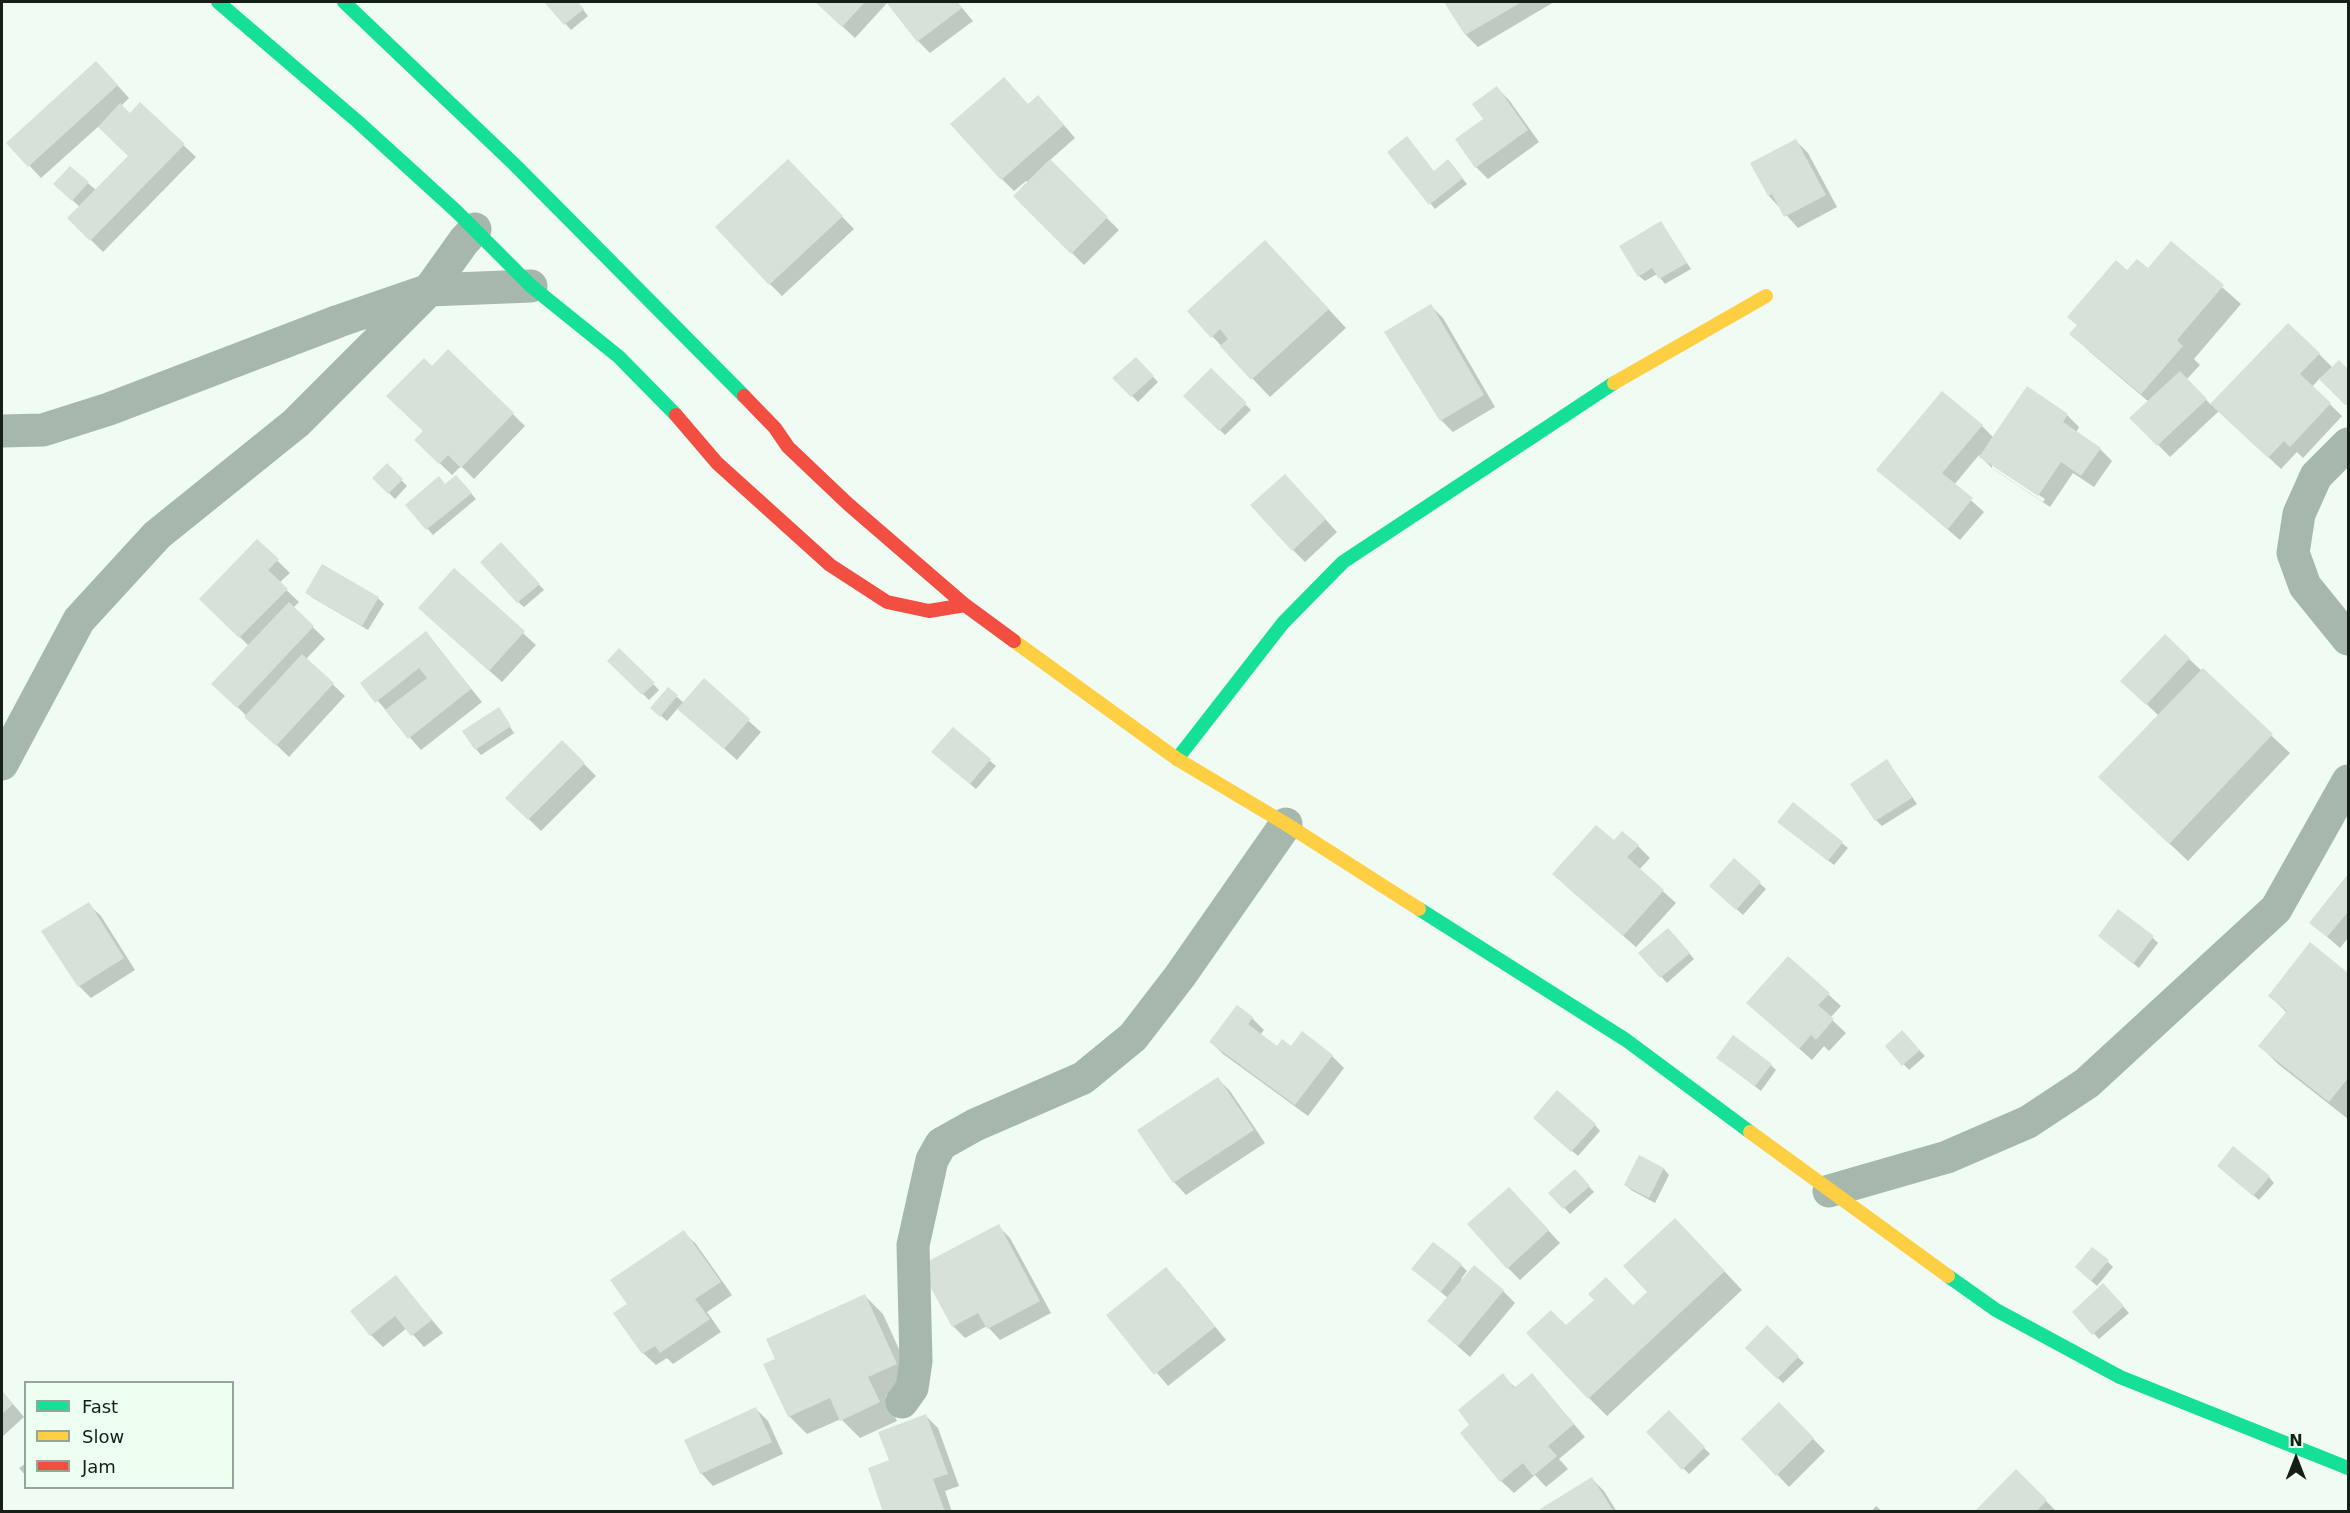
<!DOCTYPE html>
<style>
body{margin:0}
#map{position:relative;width:2350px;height:1513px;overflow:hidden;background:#f0fbf3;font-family:"DejaVu Sans",sans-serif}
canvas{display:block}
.frame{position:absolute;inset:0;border:3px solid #151e17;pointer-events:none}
.legend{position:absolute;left:24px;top:1381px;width:210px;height:108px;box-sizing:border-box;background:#ecfff0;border:2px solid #96a599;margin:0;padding:8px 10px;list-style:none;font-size:18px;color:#151e17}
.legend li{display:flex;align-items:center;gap:12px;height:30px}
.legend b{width:30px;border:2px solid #96a599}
.north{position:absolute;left:2266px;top:1429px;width:60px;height:60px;-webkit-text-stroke:4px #ecfff0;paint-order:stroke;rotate:0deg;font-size:16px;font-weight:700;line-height:24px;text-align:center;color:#151e17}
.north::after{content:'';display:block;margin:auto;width:21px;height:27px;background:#151e17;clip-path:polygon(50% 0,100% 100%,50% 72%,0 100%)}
</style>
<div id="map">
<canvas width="2350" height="1513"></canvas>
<div class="frame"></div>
<ul class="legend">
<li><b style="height:8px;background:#16e098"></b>Fast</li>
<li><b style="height:8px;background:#ffcf43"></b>Slow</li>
<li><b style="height:8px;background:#f24e42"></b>Jam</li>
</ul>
<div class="north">N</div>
</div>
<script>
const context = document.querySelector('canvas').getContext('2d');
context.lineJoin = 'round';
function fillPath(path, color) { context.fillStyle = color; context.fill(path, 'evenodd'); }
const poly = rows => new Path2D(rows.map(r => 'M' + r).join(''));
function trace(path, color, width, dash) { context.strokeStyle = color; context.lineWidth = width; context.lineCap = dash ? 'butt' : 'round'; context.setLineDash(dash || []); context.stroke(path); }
const shadow = poly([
 [546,2,577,2,588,16,571,30],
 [816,2,957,2,973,21,930,53,918,41,888,2,855,38],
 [1446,2,1554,2,1478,47,1466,35],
 [108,75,129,98,121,106,130,115,140,104,196,157,103,252,69,218,80,207,61,190,70,168,96,190,130,156,99,126,41,178,8,143],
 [1497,88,1509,100,1539,142,1488,179,1476,167,1485,120],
 [1029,105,1050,109,1075,138,1049,161,1119,230,1084,265,1015,196,1028,182,1026,181,1014,191,1002,179],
 [1796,141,1808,153,1837,207,1798,228,1769,196,1752,163],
 [1453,167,1467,184,1435,209,1430,203],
 [800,173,854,229,782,296,770,284],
 [1661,223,1691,269,1665,284,1657,274,1645,281,1639,276],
 [2172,243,2241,304,2194,359,2200,365,2187,379,2211,405,2319,354,2333,368,2339,362,2348,371,2348,406,2320,378,2312,387,2342,416,2303,458,2297,452,2281,469,2219,411,2170,457,2132,418,2149,402,2090,352,2072,334,2127,272,2148,271],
 [1283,260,1346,328,1270,397,1212,336],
 [1431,306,1443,318,1495,407,1453,432,1441,420],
 [448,351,525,426,474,479,461,466,452,475,428,452,425,431,432,368],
 [1136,359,1158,382,1138,402,1115,378],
 [1211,370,1251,410,1225,435,1185,396],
 [2067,415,2079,427,2076,433,2100,449,2112,461,2094,487,2073,473,2050,507,1993,469,1979,455,1954,485,1984,512,1960,540,1878,470,1982,426,1993,437],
 [1992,464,2045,499,2043,502,1992,468],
 [387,465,407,486,395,499,374,478],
 [462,483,476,499,433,535,407,505,446,485],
 [1297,488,1337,532,1305,562,1293,550],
 [257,541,290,573,279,583,299,602,293,608,325,639,306,659,345,696,289,757,226,696,249,646,201,599],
 [507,550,544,590,524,607,518,602],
 [454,570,536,645,502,682,432,620],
 [307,592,378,598,384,604,368,630,313,598],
 [426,633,482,702,421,750,362,683],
 [619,650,659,690,649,700,609,661],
 [2189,659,2290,753,2188,861,2118,795,2159,716,2135,693],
 [704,681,761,732,737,760,678,708,667,721,652,708,668,689,684,703],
 [501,713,514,733,516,732,481,755,476,749],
 [953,729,996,766,976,789,939,758],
 [562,742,596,776,541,831,507,798],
 [1887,761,1917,804,1882,826,1876,820],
 [1784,827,1842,843,1848,848,1834,865],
 [1614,842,1638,846,1650,858,1639,870,1676,903,1636,947,1566,886],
 [1734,860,1766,889,1743,915,1717,891],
 [2348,876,2348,938,2340,948,2311,923],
 [88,904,101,916,135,970,91,998,79,986],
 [1674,935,1694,959,1667,983,1640,953],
 [2153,938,2158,943,2139,968,2105,941],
 [2311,944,2348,975,2348,1119,2278,1064,2260,1046,2287,1013,2270,996],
 [1788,958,1841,1006,1830,1018,1846,1033,1829,1051,1824,1046,1812,1060,1761,1015],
 [1252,1018,1264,1030,1260,1035,1277,1048,1292,1048,1302,1033,1332,1056,1344,1068,1308,1116,1223,1054,1211,1042],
 [1902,1032,1925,1056,1909,1070,1887,1046],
 [1724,1063,1771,1065,1776,1070,1761,1091],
 [1218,1079,1230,1091,1265,1143,1186,1195,1174,1182,1139,1130],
 [1541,1124,1595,1125,1600,1131,1578,1156],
 [1640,1157,1664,1169,1669,1175,1655,1203,1631,1190,1626,1185],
 [1575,1171,1594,1192,1570,1214,1551,1193],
 [2224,1171,2269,1177,2274,1183,2259,1200],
 [1521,1201,1560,1243,1520,1280,1508,1268],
 [998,1226,1010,1238,1051,1313,1000,1340,987,1326,965,1338,953,1326],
 [683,1232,696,1244,732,1295,707,1312,721,1332,673,1364,667,1358,656,1365,643,1353,629,1304],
 [1693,1238,1742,1290,1607,1416,1589,1398,1566,1327,1634,1307,1650,1292],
 [2108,1262,2113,1267,2097,1286,2082,1273],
 [1461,1265,1467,1271,1461,1279,1463,1280,1503,1291,1515,1303,1470,1357,1429,1321,1448,1298,1413,1269],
 [396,1277,443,1333,424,1347,407,1328,383,1347,371,1335],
 [1178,1281,1226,1340,1168,1386,1108,1315],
 [2109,1291,2129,1313,2099,1339,2074,1312],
 [864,1295,883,1314,914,1382,886,1396,897,1421,860,1438,841,1419,807,1434,789,1416,777,1360],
 [1767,1327,1804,1363,1783,1383,1747,1348],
 [1502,1375,1516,1388,1532,1375,1585,1437,1559,1459,1568,1469,1546,1487,1535,1475,1514,1493,1501,1481,1471,1425],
 [2,1391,24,1417,2,1437],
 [1779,1404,1825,1451,1789,1487,1743,1439],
 [756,1409,768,1421,783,1454,713,1486,701,1473],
 [1669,1412,1710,1454,1689,1474,1648,1432],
 [926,1416,938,1428,959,1486,945,1491,952,1512,885,1512,891,1461],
 [26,1463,26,1476,19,1468],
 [2016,1471,2057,1512,1976,1512],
 [1592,1479,1604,1491,1617,1512,1544,1512],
 [1876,1506,1883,1512,1871,1512]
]);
const building = poly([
 [544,2,578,2,584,9,564,25],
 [815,2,865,2,842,27],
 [886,2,956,2,962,8,917,42],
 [1444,2,1522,2,1465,35],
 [96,61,118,85,28,167,6,143],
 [1004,77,1028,104,1038,95,1064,125,1001,180,950,124],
 [1497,86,1528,130,1475,168,1455,139,1483,119,1472,104],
 [140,102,185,144,90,241,67,218,128,156,98,127,120,103,130,113],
 [1407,136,1434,171,1448,159,1463,178,1429,205,1387,152],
 [1796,139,1826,195,1784,217,1772,194,1768,196,1750,163],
 [788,159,843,216,769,285,715,227],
 [1050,159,1108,217,1071,254,1013,196],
 [70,166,89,182,72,201,53,184],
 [1661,221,1687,263,1659,279,1652,268,1638,277,1619,246],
 [1265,240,1329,309,1251,380,1220,346,1228,339,1220,329,1211,338,1187,311],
 [2171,241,2224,285,2177,340,2183,346,2141,394,2069,334,2077,325,2067,317,2116,260,2127,270,2137,259,2148,268],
 [1431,304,1484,395,1440,421,1384,332],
 [2288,323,2320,353,2300,374,2331,403,2290,447,2284,441,2268,458,2210,404],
 [448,349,514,413,461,468,448,455,439,464,414,440,423,431,386,396,424,358,432,366],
 [1136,357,1154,376,1131,397,1112,378],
 [2339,360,2348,369,2348,402,2345,405,2319,379],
 [1211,368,1247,403,1219,431,1183,396],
 [2180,371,2207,399,2157,446,2129,418],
 [2027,386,2068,414,2063,422,2101,448,2081,476,2061,462,2038,496,1979,457],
 [1942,391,1983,425,1942,473,1973,498,1948,529,1876,470],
 [387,463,403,479,388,494,372,478],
 [1285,474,1326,519,1292,551,1250,505],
 [456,475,472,493,426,530,405,505,439,476,445,484],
 [257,539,279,559,268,570,288,589,239,638,199,599],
 [501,542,540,584,517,603,480,562],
 [322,564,379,597,362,626,305,593],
 [454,568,525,631,489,671,418,608],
 [289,602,314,626,237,708,211,684],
 [426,631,471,689,408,739,385,710,427,678,419,668,375,703,360,683],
 [2165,634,2190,658,2146,705,2120,681],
 [619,648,655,683,642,695,607,661],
 [302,654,334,683,276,746,244,717],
 [2203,668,2273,734,2169,844,2098,777],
 [704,678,750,719,724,749,677,709],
 [668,687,678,695,660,717,650,708],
 [499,707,511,726,475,750,462,731],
 [953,727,991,759,970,784,931,752],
 [562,740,585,763,528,820,505,798],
 [1887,759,1912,798,1875,821,1850,784],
 [1793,802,1843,842,1828,861,1777,822],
 [1596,825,1614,840,1622,831,1639,845,1627,857,1664,890,1623,936,1552,874],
 [1734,858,1761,882,1736,910,1709,886],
 [2348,874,2348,912,2327,937,2309,923],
 [89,902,124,958,78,987,41,931],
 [2118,909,2154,936,2133,964,2098,936],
 [1668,928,1690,953,1660,978,1638,953],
 [2310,942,2348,973,2348,1078,2329,1102,2258,1046,2287,1011,2268,996],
 [1788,956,1830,993,1818,1005,1834,1019,1816,1040,1811,1035,1799,1049,1746,1003],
 [1237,1005,1253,1017,1248,1024,1277,1046,1282,1039,1291,1046,1302,1031,1333,1055,1295,1105,1209,1042],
 [1902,1030,1920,1050,1902,1066,1885,1046],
 [1733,1035,1772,1064,1755,1086,1716,1058],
 [1218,1077,1254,1130,1173,1183,1137,1130],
 [1557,1090,1596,1124,1571,1152,1533,1118],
 [2233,1146,2270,1176,2253,1196,2217,1166],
 [1639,1155,1664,1168,1649,1198,1624,1185],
 [1575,1169,1590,1186,1563,1209,1548,1193],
 [1509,1187,1549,1230,1507,1269,1467,1224],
 [1675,1218,1725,1271,1588,1399,1526,1333,1551,1310,1566,1325,1594,1300,1588,1294,1606,1277,1633,1305,1647,1292,1623,1266],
 [999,1224,1040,1301,987,1329,978,1313,952,1327,919,1266],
 [684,1230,721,1282,695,1299,710,1319,660,1353,655,1346,642,1354,613,1313,627,1304,610,1280],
 [1433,1242,1462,1264,1441,1292,1411,1269],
 [2092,1247,2109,1260,2091,1281,2075,1267],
 [1474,1265,1504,1290,1458,1346,1427,1321],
 [1166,1267,1215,1327,1154,1375,1106,1315],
 [396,1275,432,1320,411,1336,395,1316,370,1336,350,1311],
 [2103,1283,2124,1306,2092,1335,2072,1312],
 [865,1294,897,1364,868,1377,880,1402,840,1421,830,1398,788,1417,763,1364,775,1359,766,1339],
 [1767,1325,1799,1356,1777,1379,1745,1348],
 [1503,1373,1514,1388,1532,1373,1574,1424,1548,1446,1557,1456,1533,1476,1523,1463,1500,1482,1460,1433,1469,1425,1458,1410],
 [2,1391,13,1404,2,1414],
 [1779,1402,1814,1438,1776,1476,1741,1439],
 [756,1407,772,1442,700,1474,684,1440],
 [1669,1410,1705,1447,1682,1470,1646,1432],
 [926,1414,948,1474,933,1479,945,1512,883,1512,868,1468,889,1460,878,1432],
 [2016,1469,2047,1500,2036,1512,1974,1512],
 [1592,1477,1614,1512,1542,1512,1540,1509]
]);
const street = poly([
 [2,431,43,430,109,409,339,321,429,290,531,286],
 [2348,444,2316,476,2299,514,2293,553,2305,586,2348,639],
 [2,764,79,620,157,535,296,423,429,290,464,241,475,229],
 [1829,1191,1947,1157,2028,1122,2087,1083,2276,909,2348,781],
 [902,1402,912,1388,916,1361,913,1245,932,1160,941,1144,975,1125,1083,1078,1133,1037,1180,976,1286,824]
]);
const fast = poly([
 [218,2,357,121,456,211,531,286,619,357,676,415],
 [344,2,515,165,744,396],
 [1177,759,1283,623,1343,562,1614,383],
 [1419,909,1626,1040,1750,1132],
 [1948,1276,1996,1310,2120,1377,2348,1468]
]);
const slow = poly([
 [1614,383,1766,296],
 [1014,641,1177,759,1286,824,1419,909],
 [1750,1132,1948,1276]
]);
const jam = poly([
 [744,396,775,428,788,447,848,504,965,605,1014,641],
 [676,415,717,463,830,565,887,602,929,611,965,605]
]);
fillPath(shadow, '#0003');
fillPath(building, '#d7e0d9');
trace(street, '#a6b7ab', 33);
trace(fast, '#16e098', 14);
trace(slow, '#ffcf43', 14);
trace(jam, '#f24e42', 14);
</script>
